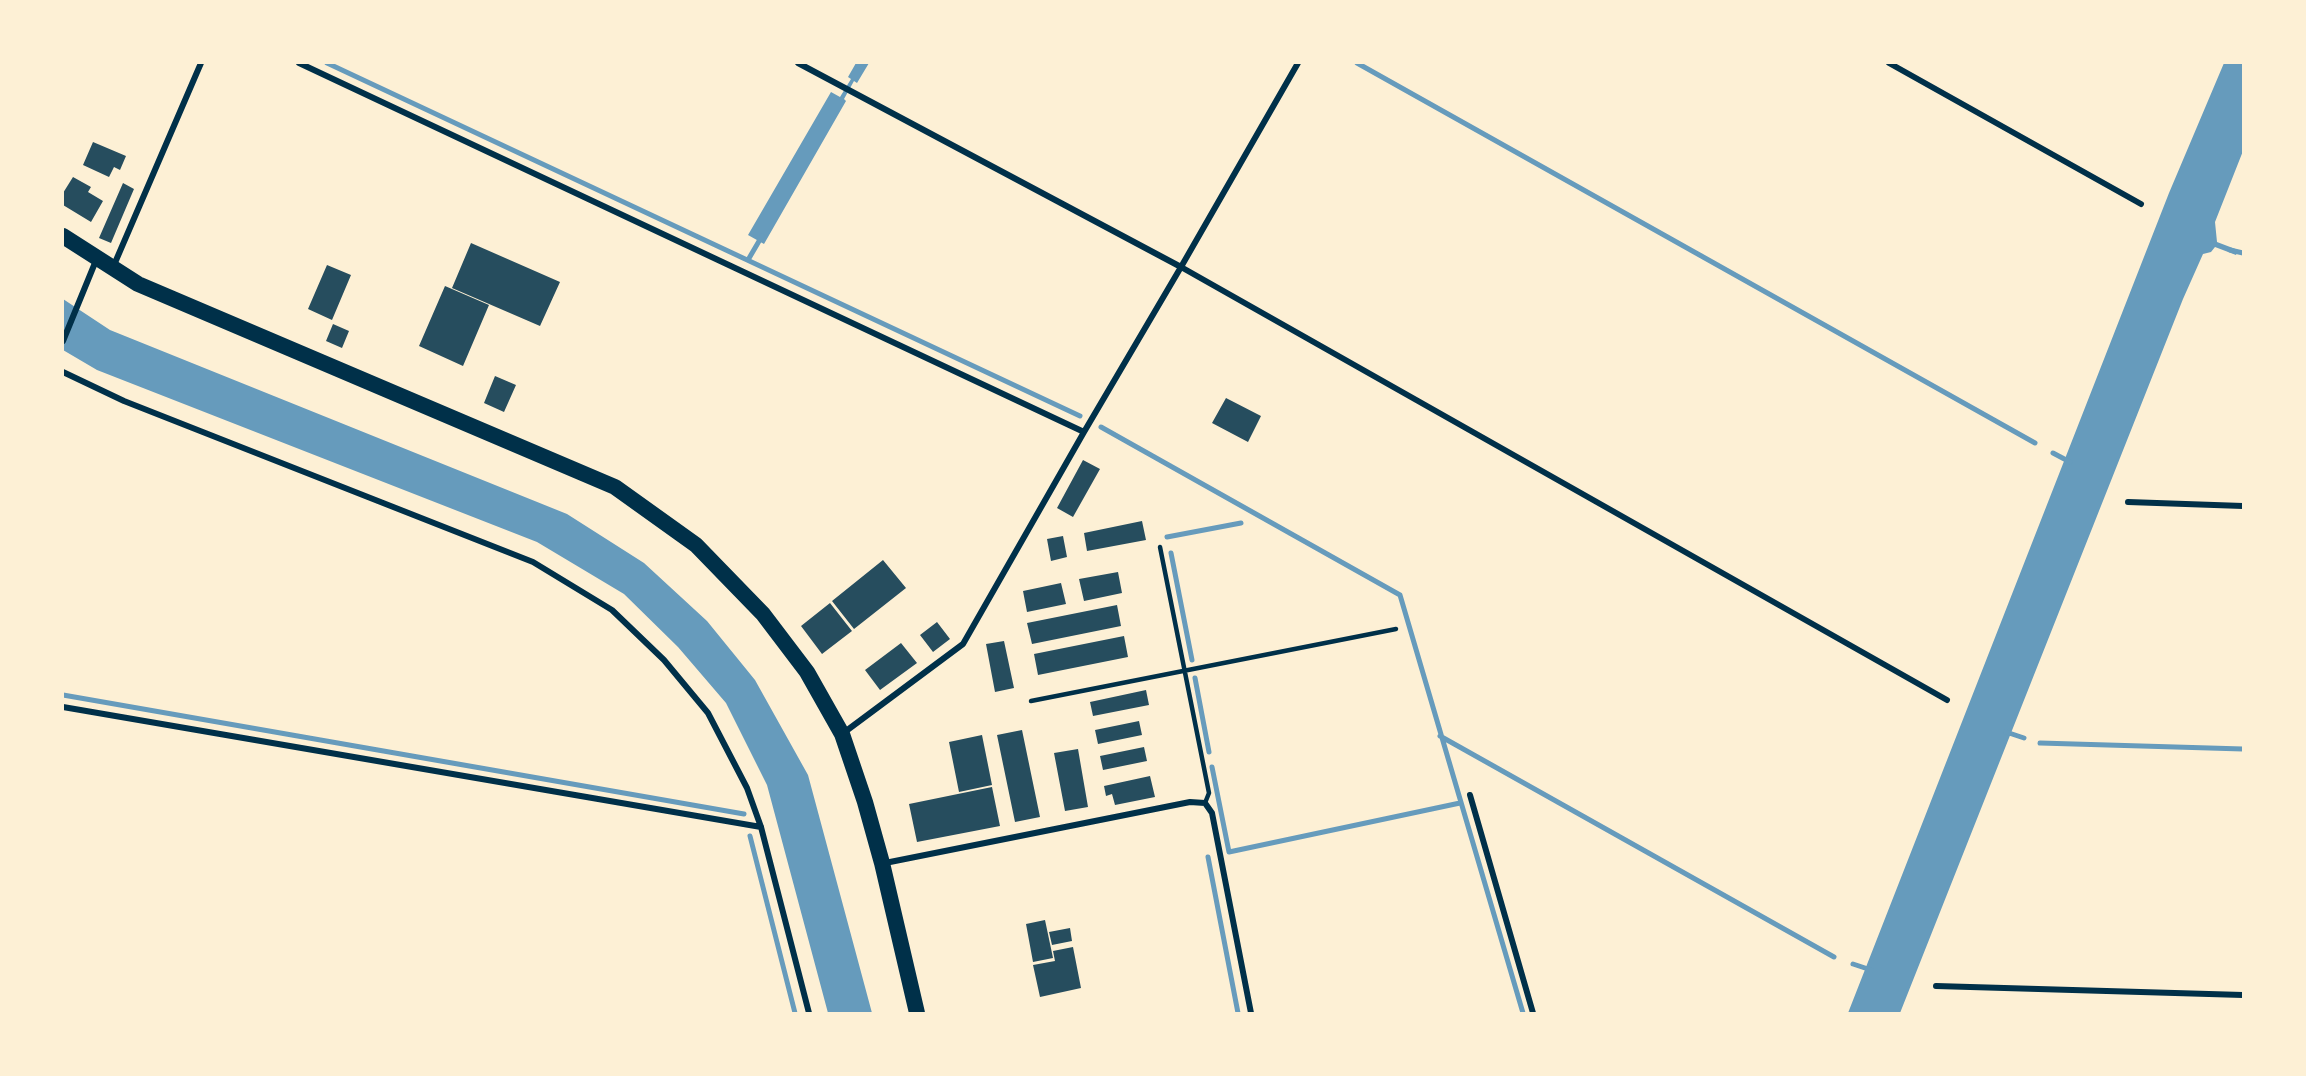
<!DOCTYPE html>
<style>
body{margin:0}
#map{position:relative;width:2306px;height:1076px;overflow:hidden;background:#fdf0d5;font-family:Commissioner,sans-serif}
canvas{display:block}
.frame{position:absolute;inset:0;border:64px solid #fdf0d5;pointer-events:none}
</style>
<div id="map">
<canvas width="2306" height="1076"></canvas>
<div class="frame"></div>
</div>
<script>
const context = document.querySelector('canvas').getContext('2d');
context.lineJoin = 'round';
function fillPath(path, color) { context.fillStyle = color; context.fill(path, 'evenodd'); }
const poly = rows => new Path2D(rows.map(r => 'M' + r).join(''));
function trace(path, color, width, dash) { context.strokeStyle = color; context.lineWidth = width; context.lineCap = dash ? 'butt' : 'round'; context.setLineDash(dash || []); context.stroke(path); }
const water = poly([
 [856,63,869,63,857,83,854,81,844,99,846,101,764,244,748,235,831,92,840,97,851,79,848,77],
 [2224,63,2243,63,2243,151,2215,222,2217,242,2238,250,2236,255,2215,247,2211,252,2203,254,2183,299,1900,1013,1848,1013,2169,193],
 [63,299,110,330,567,514,644,563,707,621,755,680,808,775,872,1013,828,1013,767,785,726,703,678,647,624,594,537,542,97,370,63,350]
]);
const stream = poly([
 [327,63,1080,416],
 [1357,63,2035,443],
 [2230,250,2243,253],
 [748,260,762,236],
 [1101,427,1400,595,1523,1013],
 [2053,453,2070,462],
 [1167,537,1241,523],
 [1171,553,1192,660],
 [1195,678,1209,752],
 [63,695,744,814],
 [2006,732,2024,738],
 [1440,736,1834,957],
 [2040,743,2243,749],
 [1212,767,1229,852,1460,803],
 [750,836,795,1013],
 [1208,857,1238,1013],
 [1853,964,1871,970]
]);
const building = poly([
 [93,142,126,156,120,170,114,167,109,177,83,165],
 [73,177,91,187,88,192,103,201,91,222,63,205,63,193],
 [123,183,134,189,111,243,99,238],
 [471,243,560,282,540,326,452,288],
 [327,265,351,275,332,320,308,309],
 [445,286,489,305,463,366,419,346],
 [333,324,349,331,342,348,326,341],
 [495,376,516,385,504,412,484,403],
 [1226,398,1261,416,1248,442,1212,423],
 [1083,460,1100,469,1073,517,1057,508],
 [1142,521,1146,540,1087,551,1084,533],
 [1063,536,1067,557,1051,561,1047,539],
 [883,560,906,588,854,629,832,601],
 [1118,572,1122,593,1084,601,1079,579],
 [1061,583,1066,604,1027,612,1023,591],
 [830,603,852,631,822,654,801,626],
 [1117,605,1121,626,1032,644,1027,623],
 [937,622,950,639,933,652,920,635],
 [1124,636,1128,657,1038,675,1034,654],
 [1004,641,1014,688,995,692,986,644],
 [901,643,917,663,880,690,865,670],
 [1146,690,1149,705,1093,716,1090,702],
 [1139,721,1142,735,1098,744,1095,730],
 [1022,730,1040,817,1015,822,997,735],
 [982,735,992,785,959,792,949,742],
 [1144,747,1147,761,1103,770,1100,756],
 [1078,749,1088,807,1065,811,1054,753],
 [1150,776,1155,797,1115,805,1112,794,1106,796,1104,786],
 [992,787,1000,826,917,842,909,804],
 [1045,920,1053,958,1033,962,1026,924],
 [1070,928,1072,941,1052,945,1049,932],
 [1073,947,1081,988,1040,997,1033,965,1055,961,1053,951]
]);
const service = poly([
 [1160,547,1209,793,1205,803],
 [1031,701,1396,629]
]);
const minor = poly([
 [299,63,1084,432],
 [798,63,1181,267,1947,700],
 [1889,63,2141,204],
 [114,265,201,63],
 [63,341,97,258],
 [63,372,124,401,533,562,612,610,664,660,708,713,747,788,761,827,809,1013],
 [2128,502,2243,506],
 [63,707,761,827],
 [842,734,963,644,1084,432,1181,267,1298,63],
 [1470,795,1533,1013],
 [885,863,1190,802,1205,803,1212,813,1251,1013],
 [1936,986,2243,995]
]);
const trunk = poly([
 [63,236,138,284,615,487,696,545,763,614,807,672,842,734,865,802,882,863,917,1013]
]);
fillPath(water, '#669bbc');
trace(stream, '#669bbc', 5);
fillPath(building, '#264d5e');
trace(service, '#003049', 4.5);
trace(minor, '#003049', 6);
trace(trunk, '#003049', 16);
</script>
